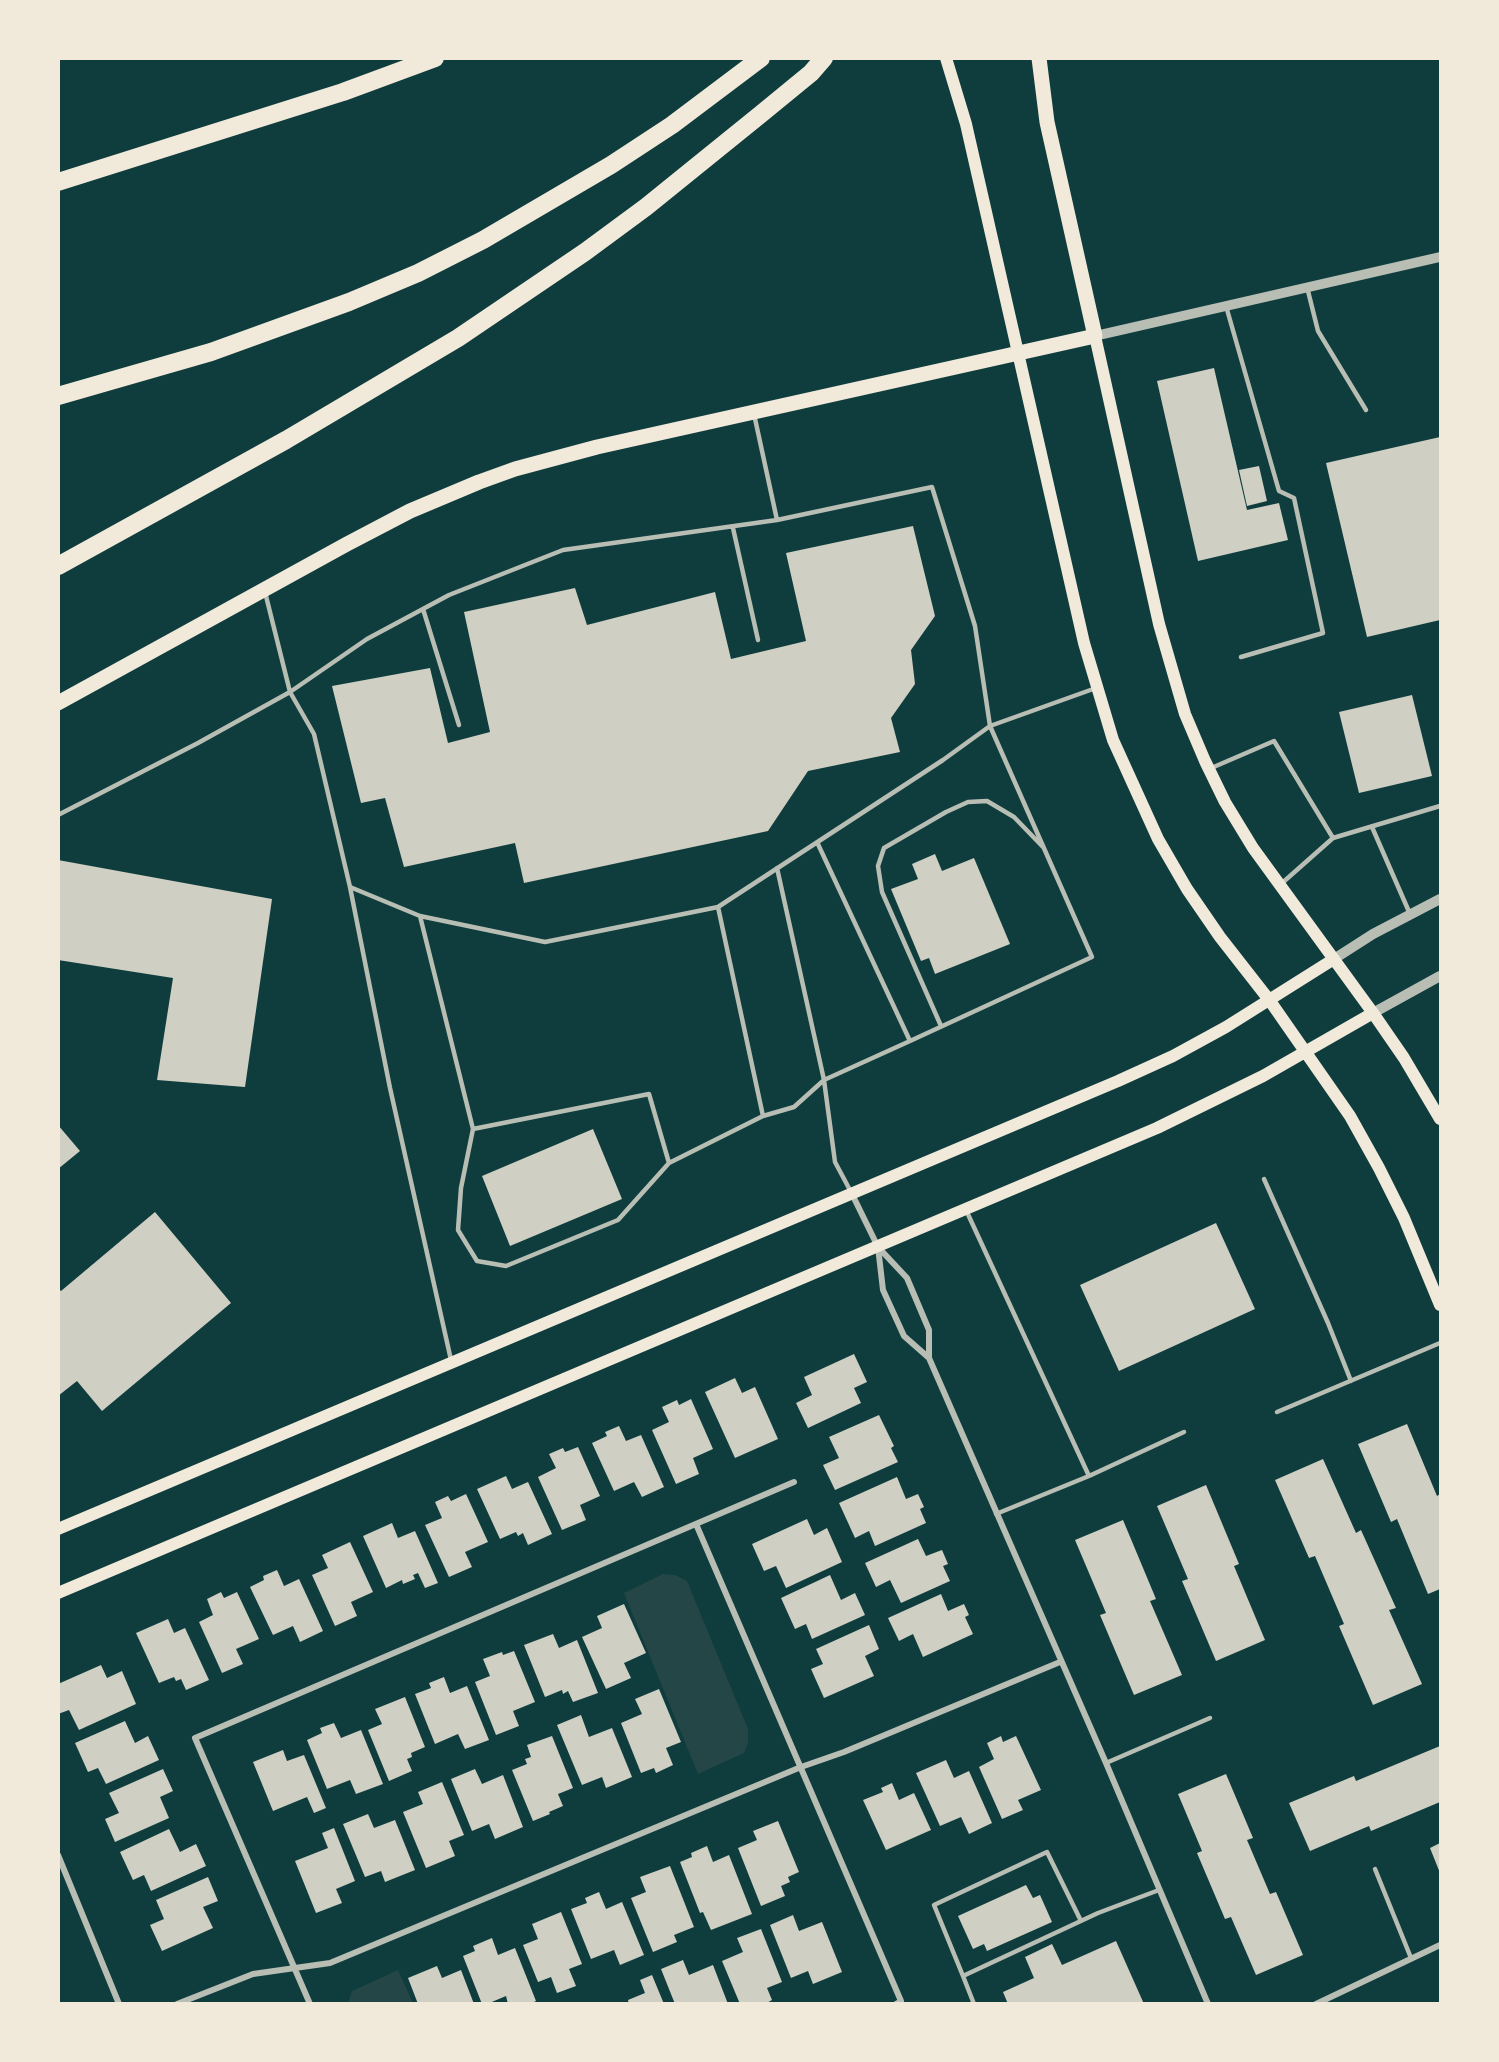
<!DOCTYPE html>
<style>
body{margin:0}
#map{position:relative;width:1499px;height:2062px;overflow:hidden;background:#0f3d3e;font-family:"Source Sans 3",sans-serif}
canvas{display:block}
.frame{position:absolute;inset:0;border:60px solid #f1e9da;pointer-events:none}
</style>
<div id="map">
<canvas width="1499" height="2062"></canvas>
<div class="frame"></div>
</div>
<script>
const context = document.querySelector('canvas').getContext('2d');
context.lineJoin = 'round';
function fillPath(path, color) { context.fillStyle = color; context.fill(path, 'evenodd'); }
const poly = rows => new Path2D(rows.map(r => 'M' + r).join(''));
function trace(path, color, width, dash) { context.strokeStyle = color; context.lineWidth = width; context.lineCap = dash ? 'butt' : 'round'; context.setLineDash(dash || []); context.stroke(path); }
const green = poly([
 [663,1574,675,1575,687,1581,748,1729,748,1742,744,1753,698,1774,624,1593],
 [398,1970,413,2003,348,2003,352,1991]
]);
const building = poly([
 [1214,368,1247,510,1279,503,1288,540,1198,561,1157,381],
 [1440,437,1440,620,1367,637,1326,463],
 [1259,466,1267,501,1247,506,1239,470],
 [913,526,935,616,911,650,915,684,891,718,900,752,808,771,768,831,524,883,515,843,404,867,385,798,361,803,332,686,430,668,448,743,490,732,464,612,575,588,587,625,715,592,731,659,806,641,786,553],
 [1412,695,1432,776,1359,793,1339,712],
 [935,854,942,871,974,858,1010,944,935,974,929,958,921,961,891,889,918,879,912,864],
 [58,860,272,899,245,1087,157,1080,173,978,58,960],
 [58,1125,80,1151,58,1169],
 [593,1129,622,1199,510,1246,482,1176],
 [155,1212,231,1303,102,1411,77,1381,58,1396,58,1288,61,1291],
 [1216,1223,1255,1309,1119,1371,1080,1285],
 [854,1354,867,1382,854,1388,861,1403,808,1428,796,1403,812,1395,804,1377],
 [735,1378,742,1393,755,1387,778,1439,735,1458,705,1392],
 [691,1399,713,1449,693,1458,699,1474,676,1484,652,1430,669,1422,662,1407,677,1400,679,1405],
 [879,1415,894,1446,891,1448,898,1462,835,1490,823,1465,839,1458,829,1437],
 [1407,1424,1437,1496,1440,1494,1440,1589,1428,1594,1397,1519,1391,1522,1358,1444],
 [619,1426,626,1441,641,1435,664,1487,642,1497,634,1482,614,1491,592,1443,607,1436,605,1432],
 [578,1447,600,1496,580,1505,586,1520,562,1530,538,1477,556,1468,549,1454,563,1448,565,1452],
 [1323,1459,1356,1533,1361,1530,1396,1608,1389,1610,1422,1684,1373,1705,1339,1626,1344,1624,1315,1556,1309,1558,1275,1480],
 [506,1476,512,1489,528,1482,552,1534,528,1545,523,1533,518,1536,516,1532,500,1539,477,1489],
 [897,1477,906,1499,918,1494,924,1507,920,1509,926,1523,875,1546,869,1531,855,1538,839,1503],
 [1206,1485,1239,1564,1234,1566,1265,1640,1216,1661,1182,1581,1188,1579,1157,1506],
 [466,1494,488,1542,465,1552,472,1567,449,1577,425,1525,442,1518,435,1502,448,1496,451,1501],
 [807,1519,814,1535,827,1528,842,1562,786,1588,776,1566,764,1571,752,1544],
 [1123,1520,1156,1599,1150,1601,1182,1675,1134,1695,1100,1615,1106,1613,1075,1540],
 [392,1523,398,1538,415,1531,438,1583,425,1588,418,1573,413,1575,415,1579,403,1584,402,1580,386,1588,363,1536],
 [918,1539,926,1556,942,1550,948,1564,943,1566,950,1581,901,1603,890,1580,876,1587,865,1563],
 [350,1542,373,1592,351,1602,357,1616,335,1626,312,1575,328,1568,322,1555],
 [277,1570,284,1586,299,1579,323,1631,300,1642,293,1626,273,1635,250,1587,264,1580,263,1576],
 [830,1575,841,1600,855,1593,865,1615,812,1639,806,1624,795,1629,781,1598],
 [221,1592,224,1598,237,1592,259,1639,236,1649,243,1664,222,1673,199,1622,213,1615,207,1599],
 [941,1594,948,1611,964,1604,969,1615,965,1617,973,1634,923,1657,913,1634,899,1641,888,1618],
 [624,1604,646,1653,624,1663,631,1678,606,1689,582,1637,602,1628,597,1616],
 [168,1619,174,1633,185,1628,209,1680,186,1690,181,1679,176,1681,174,1677,159,1683,136,1633],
 [869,1625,879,1649,865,1656,874,1676,824,1698,811,1669,823,1664,816,1649],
 [553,1634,559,1648,577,1640,598,1693,573,1702,568,1691,563,1694,562,1690,545,1697,524,1645],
 [514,1651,535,1702,513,1711,519,1726,496,1735,475,1682,490,1676,483,1659,502,1652,503,1655],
 [101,1665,107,1678,122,1671,136,1704,79,1730,69,1710,58,1714,58,1684],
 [444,1677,450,1693,467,1686,489,1740,465,1749,458,1734,435,1744,415,1694,431,1688,429,1683],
 [659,1689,681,1742,666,1748,673,1765,656,1773,654,1768,641,1773,621,1723,642,1714,635,1699],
 [405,1697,425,1747,411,1753,412,1757,407,1759,412,1771,389,1781,368,1730,382,1724,375,1709],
 [581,1715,589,1737,612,1728,632,1777,606,1788,602,1777,582,1785,557,1725],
 [125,1721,135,1743,148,1736,159,1760,106,1784,98,1768,88,1772,75,1743],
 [334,1723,341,1738,361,1730,383,1784,356,1794,350,1780,327,1789,307,1740,322,1733,320,1728],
 [552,1736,573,1788,558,1794,563,1806,549,1812,550,1814,533,1821,512,1770,527,1764,525,1759,531,1757,527,1745],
 [1001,1736,1003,1742,1016,1736,1041,1790,1018,1800,1023,1810,1002,1819,979,1767,994,1759,987,1743],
 [1440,1746,1440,1802,1371,1831,1369,1826,1310,1851,1289,1803,1354,1776,1356,1781],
 [283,1750,287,1761,304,1755,326,1808,314,1813,307,1797,273,1811,253,1762],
 [946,1760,954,1778,969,1771,992,1823,969,1834,961,1817,940,1826,916,1773],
 [163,1769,173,1791,160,1797,169,1818,115,1842,105,1819,119,1813,109,1793],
 [475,1769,482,1784,503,1775,523,1827,495,1839,489,1824,472,1831,451,1779],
 [1226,1774,1253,1838,1247,1840,1270,1894,1276,1892,1303,1955,1256,1975,1231,1917,1225,1919,1197,1853,1202,1851,1178,1794],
 [442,1782,464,1835,449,1841,455,1856,426,1868,403,1812,423,1804,418,1792],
 [892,1783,899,1800,914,1793,931,1830,886,1850,863,1800,883,1792,881,1788],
 [368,1814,374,1828,395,1820,415,1870,385,1882,381,1871,365,1877,343,1824],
 [778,1821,799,1872,788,1877,790,1882,781,1886,785,1896,761,1906,738,1848,757,1840,753,1831],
 [334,1828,355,1881,336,1889,342,1903,316,1913,295,1861,328,1848,322,1833],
 [169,1829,180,1852,196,1844,206,1866,151,1891,144,1875,133,1880,120,1852],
 [1440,1843,1440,1873,1430,1848],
 [707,1846,713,1862,729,1855,752,1914,711,1930,703,1912,700,1913,680,1862,692,1857,691,1853],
 [670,1866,694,1927,674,1935,677,1942,653,1952,631,1898,646,1892,640,1877],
 [208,1877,218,1901,203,1907,213,1928,162,1951,150,1925,164,1919,156,1900],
 [1026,1885,1033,1898,1040,1895,1052,1922,987,1951,984,1944,973,1949,958,1916],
 [599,1892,606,1909,622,1902,644,1955,620,1965,614,1950,591,1959,571,1909,587,1903,585,1898],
 [561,1912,582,1964,569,1969,576,1986,557,1993,551,1977,538,1982,523,1945,538,1939,532,1924],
 [793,1915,799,1931,822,1922,842,1972,813,1984,808,1971,791,1978,770,1925],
 [761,1929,782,1982,767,1988,772,2000,765,2004,740,2004,722,1961,743,1952,737,1938],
 [492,1938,498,1955,515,1948,536,2001,530,2004,508,2004,506,1996,487,2004,482,2004,463,1956,475,1951,473,1946],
 [1116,1941,1144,2004,1008,2004,1003,1992,1034,1978,1025,1957,1052,1944,1062,1965],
 [683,1960,689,1975,713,1965,728,2004,675,2004,661,1969],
 [437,1966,442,1978,461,1970,474,2004,418,2004,408,1978],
 [652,1975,664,2004,629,2004,628,2000,645,1993,640,1980]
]);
const service = poly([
 [1307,287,1318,331,1366,410],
 [1226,306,1279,491,1294,498,1323,633,1241,657],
 [754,414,777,520],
 [733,528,758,640],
 [265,592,290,692,314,734,350,887,390,1088,451,1360],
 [423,609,459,725],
 [1209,769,1274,741,1333,838,1440,806],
 [58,815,198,743,290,692,367,639,449,595,563,550,777,520,932,487,975,626,990,726,1092,957,910,1041],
 [1372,827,1410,914],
 [777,868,824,1080,835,1162,851,1192],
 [1281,884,1333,838],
 [350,887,420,916,545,942,718,907,763,1116,669,1163,649,1094,473,1129,420,916],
 [718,907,943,760,990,726,1096,688],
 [941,1026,882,892,878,866,884,848,946,812,968,802,987,801,1014,817,1043,847],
 [763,1116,794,1107,824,1080,910,1041,817,842],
 [473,1129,461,1188,458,1230,477,1261,506,1266,618,1220,669,1163],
 [1264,1179,1328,1323,1351,1381],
 [966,1210,1089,1476,996,1514],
 [1277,1412,1440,1343],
 [1089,1476,1184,1432],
 [1106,1763,1210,1718],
 [1375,1869,1411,1958],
 [963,1976,934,1905,1047,1852,1081,1921],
 [974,2004,963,1976,1098,1913,1159,1890]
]);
const minor = poly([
 [852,1194,878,1247,907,1278,929,1330,929,1358],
 [878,1247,883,1290,904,1336,929,1358,1106,1763,1208,2004],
 [696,1524,901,2001,896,2004],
 [58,1855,119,2004],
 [177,2004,253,1974,330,1963,801,1767,844,1752,1060,1662],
 [310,2004,195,1738,794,1482],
 [1316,2004,1440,1945]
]);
const tertiary = poly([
 [1095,336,1440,257],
 [1334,959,1373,934,1440,899],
 [1373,1013,1440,976]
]);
const secondary = poly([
 [946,58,966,124,1084,643,1113,740,1158,839,1187,889,1220,937,1270,1001,1350,1116,1379,1168,1404,1218,1440,1305],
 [1095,336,1159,624,1185,714,1205,761,1225,802,1253,848,1373,1013,1404,1058,1440,1119],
 [58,1529,1118,1081,1173,1056,1226,1027,1334,959],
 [58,1593,1157,1128,1263,1076,1373,1013]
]);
const primary = poly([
 [58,703,347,544,410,511,479,482,515,469,597,447,1095,336,1047,122,1039,58]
]);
const motorway = poly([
 [58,182,343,92,435,58],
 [58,396,211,352,349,302,418,273,483,240,611,165,672,125,761,58],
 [58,566,286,440,458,338,585,252,646,207,761,114,811,73,824,58]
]);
fillPath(green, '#244646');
fillPath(building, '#cfcfc3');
trace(service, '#b8beb3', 4.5);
trace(minor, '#b8beb3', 6);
trace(tertiary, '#b8beb3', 10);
trace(secondary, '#f1e9da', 12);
trace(primary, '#f1e9da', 15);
trace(motorway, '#f1e9da', 18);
</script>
